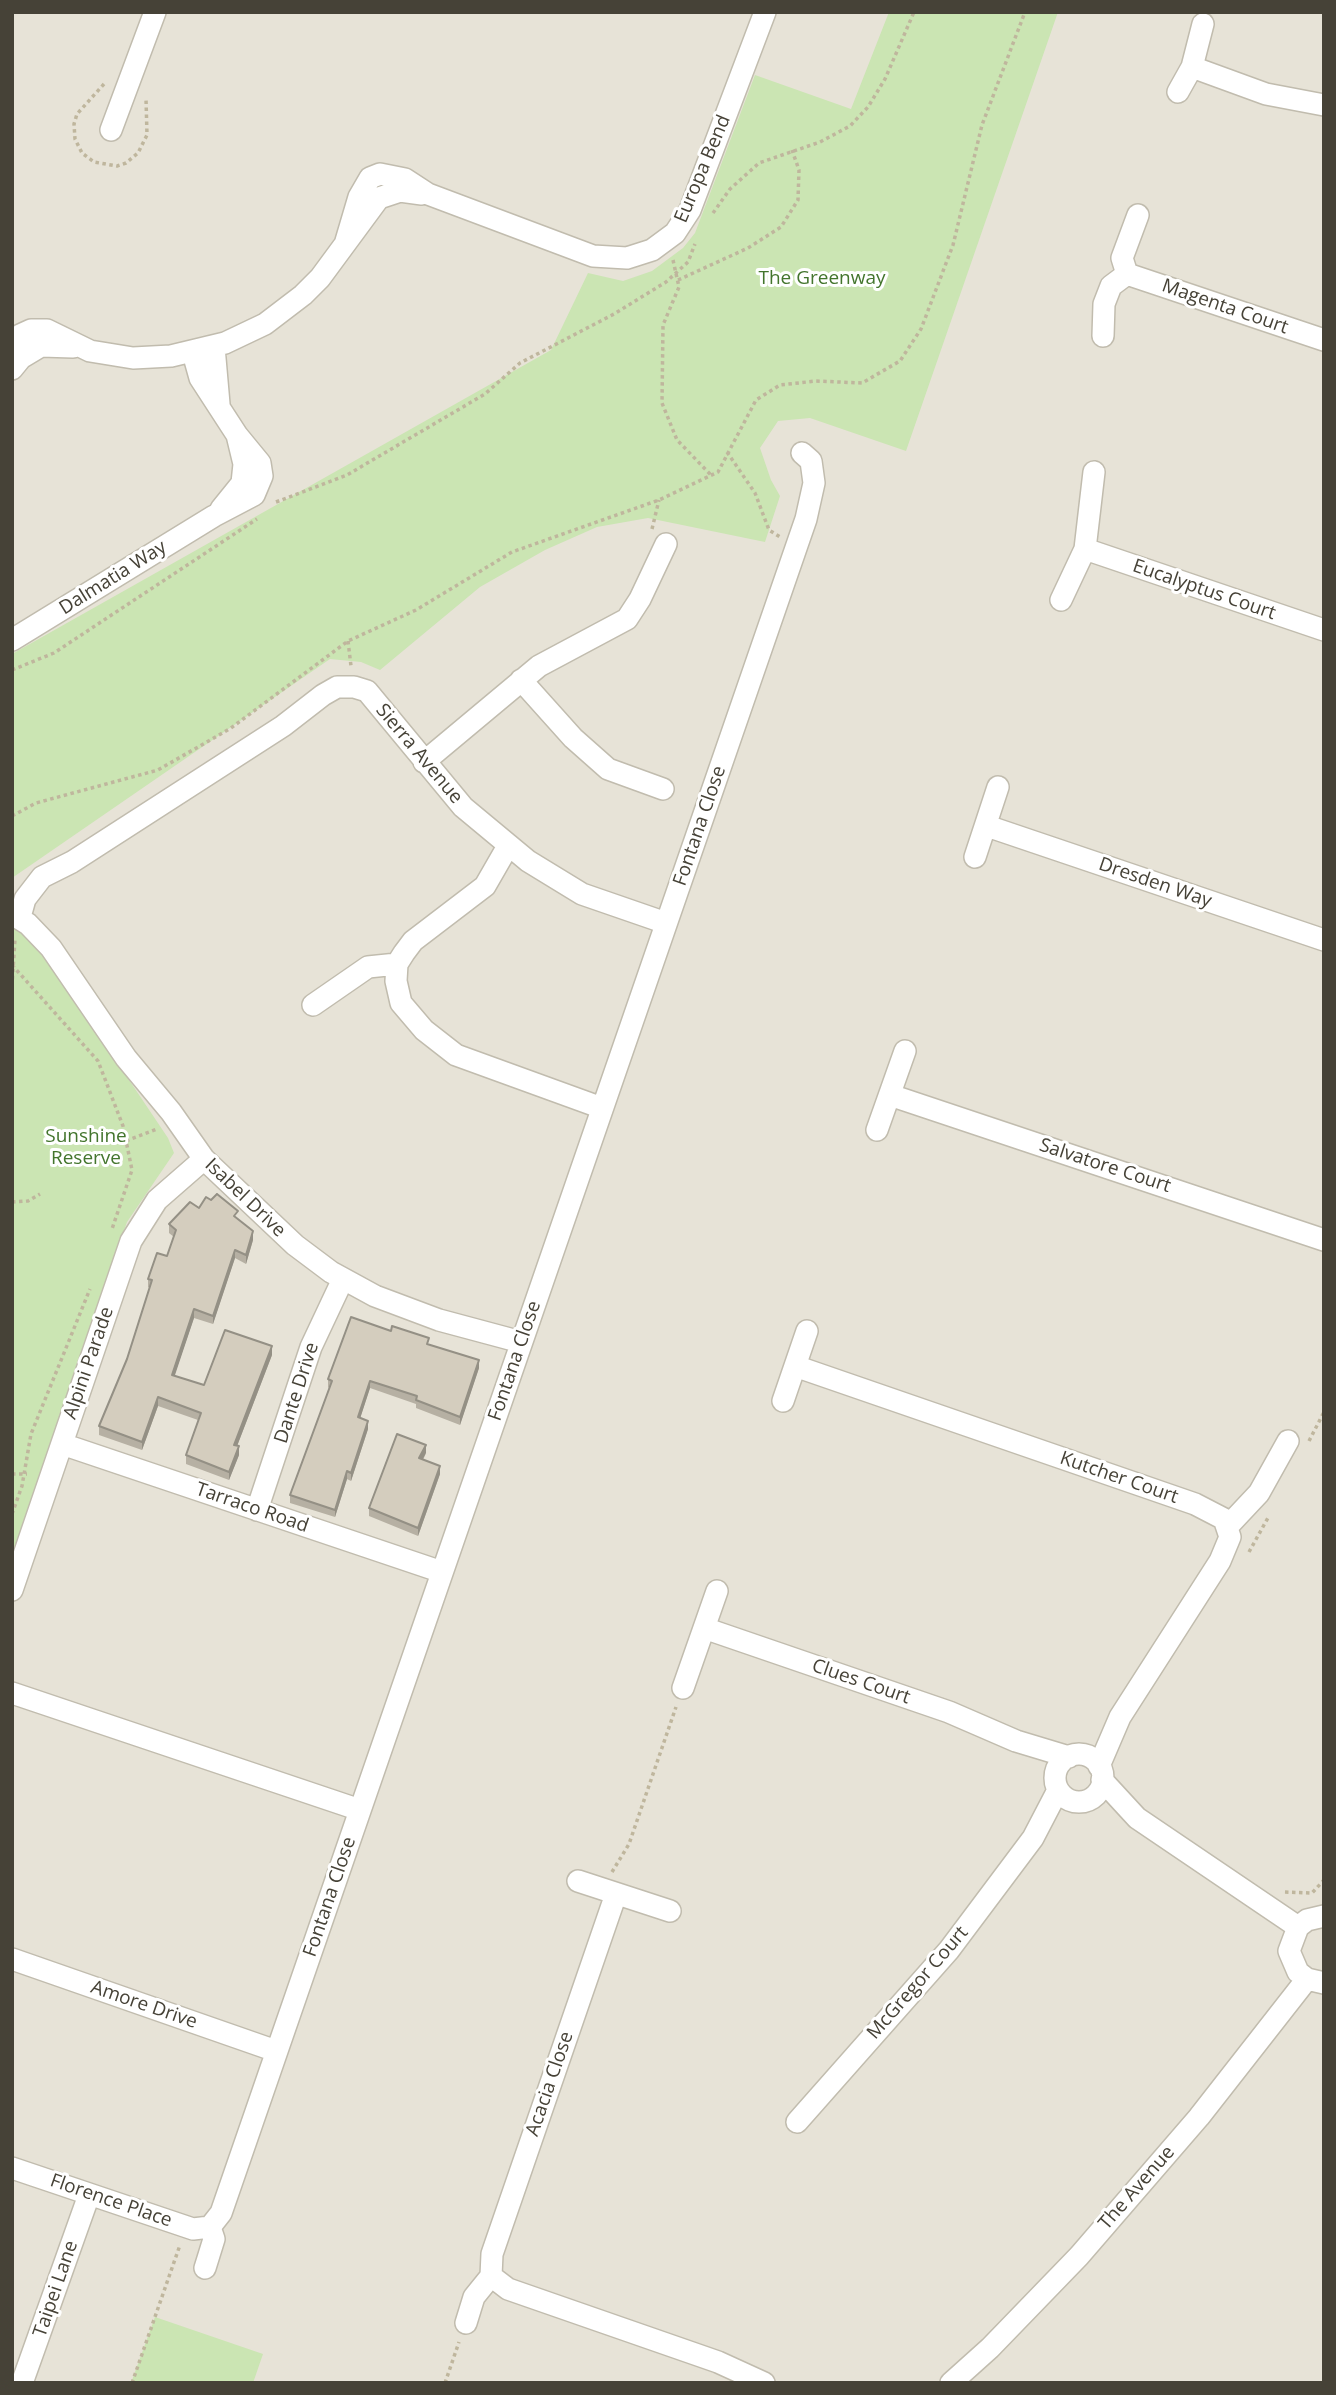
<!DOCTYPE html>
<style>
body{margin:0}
#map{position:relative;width:1336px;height:2395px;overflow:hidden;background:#f3f1e8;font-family:"Open Sans",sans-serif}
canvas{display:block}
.frame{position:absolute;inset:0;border:14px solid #464237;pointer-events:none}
</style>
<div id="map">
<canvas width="1336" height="2395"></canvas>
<div class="frame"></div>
</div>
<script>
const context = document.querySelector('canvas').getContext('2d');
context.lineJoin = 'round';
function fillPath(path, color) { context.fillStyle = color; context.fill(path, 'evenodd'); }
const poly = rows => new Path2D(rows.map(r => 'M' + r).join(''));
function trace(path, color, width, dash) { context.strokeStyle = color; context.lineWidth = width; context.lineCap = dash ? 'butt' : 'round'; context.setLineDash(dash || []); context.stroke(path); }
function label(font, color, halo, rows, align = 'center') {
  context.font = font + ' "Open Sans",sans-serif'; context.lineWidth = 6; context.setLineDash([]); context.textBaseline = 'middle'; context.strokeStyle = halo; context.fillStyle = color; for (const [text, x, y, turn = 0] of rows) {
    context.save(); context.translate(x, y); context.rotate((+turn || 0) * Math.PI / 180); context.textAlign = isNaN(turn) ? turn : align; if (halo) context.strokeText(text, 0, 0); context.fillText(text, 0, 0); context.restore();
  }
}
const residential = poly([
 [12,12,1324,12,1324,2383,12,2383]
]);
const green = poly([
 [889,12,1058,12,906,451,810,418,778,421,760,448,771,480,780,496,765,542,648,518,597,527,545,550,480,587,380,670,361,662,330,659,12,878,12,654,551,350,588,273,623,281,652,271,683,248,695,233,755,75,851,109],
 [12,921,33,937,168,1138,174,1153,127,1222,12,1560],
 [155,2317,263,2354,253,2383,131,2383]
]);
const path = poly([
 [500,12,518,12],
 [104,84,77,114,74,124,75,139,82,153,94,162,117,166,126,163,138,153,147,135,146,99],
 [713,213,730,189,759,163,820,142,850,126,868,107,885,79,914,12],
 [673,260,679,287,663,325,662,403,677,440,711,475],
 [678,280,748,248,781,227,798,200,799,170,792,150],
 [727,452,755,493,769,530,780,537],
 [276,502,347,475,485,394,520,363,614,314,666,282,688,262,695,244],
 [652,529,659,500],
 [348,641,351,666],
 [12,670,54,653,257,519],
 [12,816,36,803,158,770,231,728,348,641,416,610,512,552,659,500,718,472,756,400,780,385,816,381,862,383,900,361,921,329,953,245,982,125,1025,12],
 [12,965,98,1061,123,1126,132,1170,112,1229],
 [12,986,15,939],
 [126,1141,157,1129],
 [12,1202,28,1201,40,1194],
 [1309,1441,1324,1412],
 [12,1474,27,1474],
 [12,1514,22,1486,31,1434,90,1289],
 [1249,1552,1269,1516],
 [612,1872,629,1844,676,1707],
 [1285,1892,1312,1893,1324,1880],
 [132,2383,180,2245],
 [445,2383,459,2342]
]);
const minor = poly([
 [1192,67,1266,94,1324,105],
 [1178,92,1192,67,1203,24],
 [111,130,155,12],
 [346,241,359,197,370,178,380,174,405,179,428,194,593,256,627,258,652,250,675,233,690,210,765,12],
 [1127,274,1122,258,1138,215],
 [1103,336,1104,304,1111,286,1127,274,1324,340],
 [12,346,20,335,31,330,47,330,90,351,133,358,171,356,225,343,265,324,303,295,320,278,379,198,400,191,422,194],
 [214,347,219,404],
 [193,353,200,378,237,435,244,464,242,483,221,509],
 [12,369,21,358,41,346,73,347],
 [1085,549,1324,630],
 [1061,600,1085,549,1094,472],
 [12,640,214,516,254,495,262,476,260,463,237,435],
 [521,680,573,738,608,769,663,789],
 [424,762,539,666,627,619,640,599,666,544],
 [987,826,1324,940],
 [508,846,485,886,413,941,404,953,397,964,396,981,401,1003,424,1030,456,1055,602,1108],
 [975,857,998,787],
 [12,914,28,924,51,948,126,1058,171,1112,204,1159,295,1245,331,1272,375,1296,439,1320,521,1342],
 [20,917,25,899,42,877,72,862,283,726,323,695,337,687,354,687,367,691,463,807,528,861,582,894,666,923],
 [313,1005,368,967,397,964],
 [890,1095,1324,1240],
 [877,1130,905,1051],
 [795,1366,1195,1504,1224,1519,1230,1537,1220,1561,1120,1717,1099,1766],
 [783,1401,807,1331],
 [62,1444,442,1572],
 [257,1510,311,1347,343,1279],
 [1228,1526,1259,1493,1288,1441],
 [12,1590,131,1241,157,1200,204,1159],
 [704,1628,949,1712,1016,1741,1069,1757],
 [683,1688,717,1591],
 [12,1693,360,1810],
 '1055 1778a24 24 0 1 1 48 0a24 24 0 1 1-48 0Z',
 [1102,1780,1137,1818,1298,1927],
 [578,1881,670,1911],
 [616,1894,492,2254,491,2276,508,2289,718,2362,764,2383],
 [1324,1916,1307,1920,1298,1927,1289,1951,1298,1972,1307,1979,1324,1983],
 [12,1959,276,2051],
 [797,2122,949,1950,1033,1838,1058,1790],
 [12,2168,193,2229,210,2227],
 [210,2227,221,2213,806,519,814,483,811,461,802,453],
 [205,2268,214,2239,210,2227],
 [466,2323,474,2297,491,2276],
 [22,2383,89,2195],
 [951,2383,990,2348,1079,2256,1199,2117,1307,1979]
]);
const wall = poly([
 [199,1208,238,1219,253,1240,246,1264,235,1258,213,1324,194,1318,174,1376,204,1385,272,1355,237,1446,239,1455,229,1480,186,1464,186,1455,198,1420,158,1406,142,1450,99,1435,99,1426,127,1359,150,1288,148,1287,148,1279,167,1256,174,1237,169,1233,169,1224],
 [429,1345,479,1368,460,1425,416,1408,416,1404,370,1388,360,1418,368,1429,351,1481,347,1479,335,1517,290,1503,290,1495,329,1388,328,1387,328,1379],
 [426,1453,423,1460,440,1474,418,1536,369,1516,369,1508]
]);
const shadedWall = poly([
 [253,1231,253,1240,246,1264,246,1255],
 [235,1250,235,1258,213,1324,213,1316],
 [194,1309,194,1318,172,1384,172,1375],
 [272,1346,272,1355,234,1454,234,1445],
 [479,1360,479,1368,460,1425,460,1417],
 [370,1381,370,1388,358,1425,358,1417],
 [158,1397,158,1406,142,1450,142,1442],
 [368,1421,368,1429,351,1481,351,1473],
 [426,1445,426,1453,419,1466,419,1458],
 [239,1446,239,1455,229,1480,229,1472],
 [440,1466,440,1474,418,1536,418,1528],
 [347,1471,347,1479,335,1517,335,1510]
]);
const building = poly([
 [217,1194,238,1211,234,1216,253,1231,246,1255,235,1250,213,1316,194,1309,172,1375,204,1385,225,1330,272,1346,234,1445,239,1446,229,1472,186,1455,201,1413,158,1397,142,1442,99,1426,127,1359,152,1280,148,1279,157,1253,167,1256,176,1230,169,1224,190,1202,199,1208,206,1197,211,1200,217,1194],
 [351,1317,391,1331,392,1326,429,1338,427,1344,479,1360,460,1417,416,1400,417,1396,370,1381,358,1417,368,1421,351,1473,347,1471,335,1510,290,1495,332,1381,328,1379,351,1317],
 [397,1434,426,1445,419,1458,440,1466,418,1528,369,1508,397,1434]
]);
const streetNames = [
 ["Europa Bend",703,169,-67],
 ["Magenta Court",1225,307,19],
 ["Dalmatia Way",113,578,-32],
 ["Eucalyptus Court",1204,590,19],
 ["Sierra Avenue",419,754,50],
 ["Fontana Close",700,826,-71],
 ["Dresden Way",1155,883,19],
 ["Salvatore Court",1105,1166,18],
 ["Isabel Drive",245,1198,44],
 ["Fontana Close",515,1361,-71],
 ["Alpini Parade",89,1363,-71],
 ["Dante Drive",297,1393,-72],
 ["Kutcher Court",1119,1478,19],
 ["Tarraco Road",252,1508,19],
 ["Clues Court",861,1682,19],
 ["Fontana Close",330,1897,-71],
 ["McGregor Court",918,1983,-49],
 ["Amore Drive",144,2005,19],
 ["Acacia Close",550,2084,-71],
 ["The Avenue",1137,2188,-49],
 ["Florence Place",111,2201,19],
 ["Taipei Lane",56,2289,-71]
];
const parkNames = [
 ["The Greenway",822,279],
 ["Sunshine",86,1137],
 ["Reserve",86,1159]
];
fillPath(residential, '#e7e3d7');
fillPath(green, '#cbe5b3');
trace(minor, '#c1bcae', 24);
trace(path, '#bfb69d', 3.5, [3.5, 3.5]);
trace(minor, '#fff', 21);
fillPath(wall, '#b6b0a3');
fillPath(shadedWall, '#949085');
fillPath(building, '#d4cdbe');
trace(building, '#949085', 2);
label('19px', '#464237', '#fff', streetNames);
label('19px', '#43752d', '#fff', parkNames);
</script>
